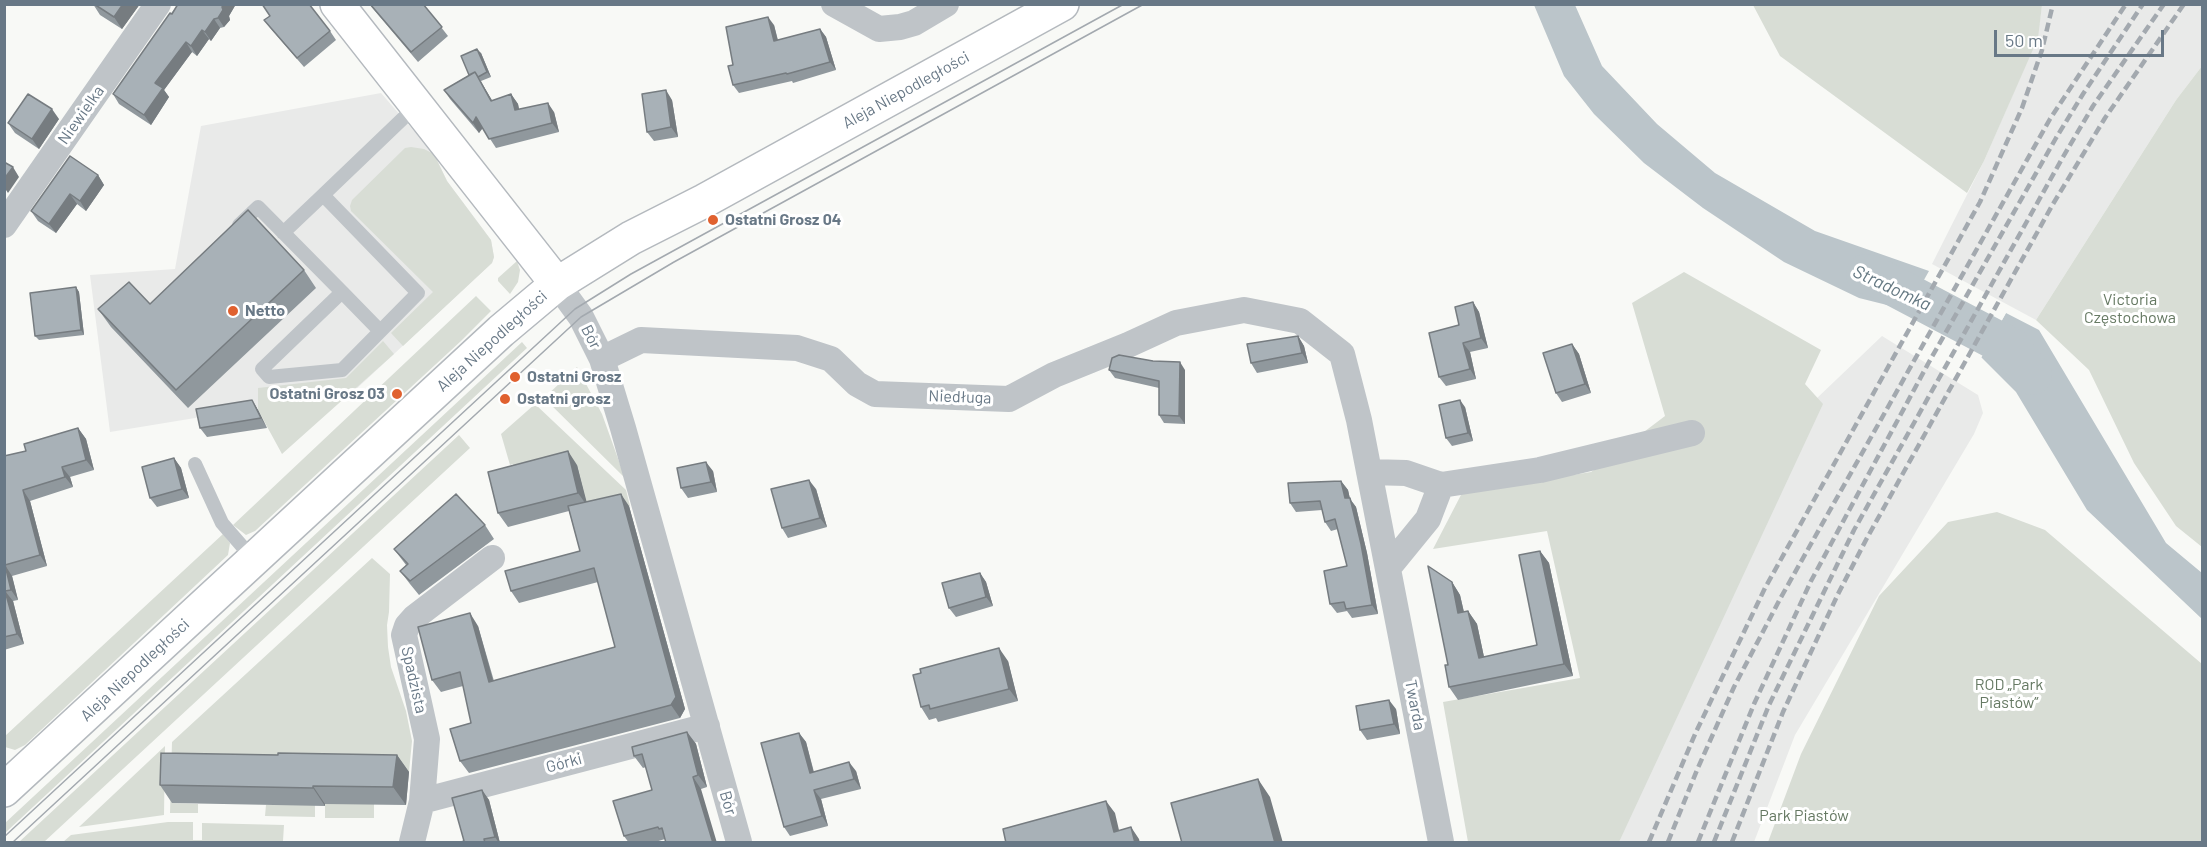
<!DOCTYPE html>
<meta charset="utf-8">
<style>
body{margin:0}
#map{position:relative;width:2207px;height:847px;overflow:hidden;background:#f8f9f6;font-family:Barlow,sans-serif}
canvas{display:block}
.frame{position:absolute;inset:0;border:6px solid #687886;pointer-events:none}
.scale{position:absolute;left:1994px;top:30px;width:170px;height:27px;box-sizing:border-box;border:3px solid #687886;border-top:0;padding-left:8px;font-size:18px;line-height:21px;white-space:nowrap;color:#687886;-webkit-text-stroke:4px #fff;paint-order:stroke}
</style>
<div id="map">
<canvas width="2207" height="847"></canvas>
<div class="frame"></div>
<div class="scale">50 m</div>
</div>
<script>
const context = document.querySelector('canvas').getContext('2d');
context.lineJoin = 'round';
function fillPath(path, color) { context.fillStyle = color; context.fill(path, 'evenodd'); }
const poly = rows => new Path2D(rows.map(r => 'M' + r).join(''));
function trace(path, color, width, dash) { context.strokeStyle = color; context.lineWidth = width; context.lineCap = dash ? 'butt' : 'round'; context.setLineDash(dash || []); context.stroke(path); }
function label(font, color, halo, rows, align = 'center') {
  context.font = font + ' Barlow,sans-serif'; context.lineWidth = 6; context.setLineDash([]); context.textBaseline = 'middle'; context.strokeStyle = halo; context.fillStyle = color; for (const [text, x, y, turn = 0] of rows) {
    context.save(); context.translate(x, y); context.rotate((+turn || 0) * Math.PI / 180); context.textAlign = isNaN(turn) ? turn : align; if (halo) context.strokeText(text, 0, 0); context.fillText(text, 0, 0); context.restore();
  }
}
const built = poly([
 [2042,5,2202,5,2202,66,2176,100,2036,320,1932,264,1984,161,2037,38],
 [381,93,434,154,447,181,491,240,494,257,492,263,353,392,110,432,90,275,175,269,201,126],
 [1882,336,1978,395,1983,413,1974,434,1795,735,1754,842,1608,842,1793,421]
]);
const green = poly([
 [1753,5,2042,5,2038,38,1984,161,1967,193,1780,56],
 [2202,66,2202,547,2176,526,2134,463,2089,370,2036,320,2176,100],
 [411,147,424,149,434,154,447,181,491,240,494,257,492,263,403,346,391,333,433,292,351,211,350,206,352,200,405,148],
 [517,261,520,270,518,282,510,294,498,281,498,278],
 [1684,272,1821,350,1805,384,1823,404,1619,842,1468,842,1443,702,1580,678,1547,531,1433,549,1462,493,1591,472,1665,416,1632,303],
 [476,296,491,311,461,341,255,531,246,535,233,525],
 [383,341,394,354,282,454,258,410,258,388,346,378],
 [522,342,527,348,5,833,5,823],
 [577,367,602,414,625,478,544,398],
 [535,404,626,490,630,506,587,516,517,481,513,464,510,465,501,434],
 [459,435,470,448,44,842,19,842],
 [1997,512,2045,530,2202,664,2202,842,1768,842,1801,754,1879,596,1948,522],
 [223,534,230,543,228,555,25,745,15,750,5,747,5,736],
 [372,558,390,574,389,612,387,625,388,647,391,667,406,711,412,741,409,772,172,803,198,804,198,813,170,813,172,742],
 [165,746,164,815,79,827],
 [315,804,315,817,265,816,266,805],
 [325,804,374,804,374,818,325,818],
 [168,822,193,822,193,840,202,840,202,823,284,825,283,841,297,842,63,842,71,835]
]);
const water = poly([
 [1534,5,1575,5,1602,66,1657,124,1715,173,1815,231,1929,271,1907,310,1859,298,1784,262,1703,208,1644,163,1594,114,1564,76],
 [2006,313,2039,330,2166,543,2202,573,2202,619,2087,510,2016,392,1981,357]
]);
const pier = poly([
 [2005,310,2007,311,1980,360,1978,356]
]);
const river = poly([
 [1866,274,1882,280,2011,348,2032,375]
]);
const lane = poly([
 [323,195,417,105],
 [239,225,258,207,342,292,262,369,269,377,342,370,418,293,323,195,283,233],
 [342,292,380,331],
 [195,464,222,523,254,560]
]);
const street = poly([
 [834,4,879,29,900,27,914,23,946,4],
 [4,225,158,4],
 [557,284,581,317,602,359,623,428,739,842],
 [602,359,641,340,797,348,831,359,857,384,875,394,1009,399,1054,375,1128,345,1176,323,1244,310,1300,321,1342,354,1359,420,1441,842],
 [1369,472,1406,473,1441,485,1540,470,1692,433],
 [1388,568,1428,519,1441,485],
 [422,801,707,726],
 [412,842,422,801,427,739,404,635,407,626,415,617,492,558]
]);
const secondary = poly([
 [337,4,557,284],
 [4,790,501,331,557,284,631,238,704,201,1062,4]
]);
const tram = poly([
 [4,837,575,309,631,274,1124,4],
 [13,842,581,317,674,262,1144,4]
]);
const rail = poly([
 [1649,842,1696,732,1765,588,1980,202,2022,108,2042,50,2053,4],
 [1668,842,1697,770,1734,687,1780,599,2050,119,2126,4],
 [1698,842,1754,704,1811,581,1929,362,2056,138,2083,94,2143,4],
 [1714,842,1769,705,1854,530,2063,157,2093,106,2164,4],
 [1732,842,1783,712,1838,594,1867,538,2053,204,2105,118,2184,4]
]);
const wall = poly([
 [93,4,140,4,122,29,100,15],
 [178,4,236,4,229,16,230,20,224,27,220,28,211,41,209,39,197,56,192,52,164,90,169,97,151,125,119,104,113,94],
 [369,4,423,4,448,36,418,62],
 [270,16,330,31,336,40,304,67,271,29,264,20],
 [774,25,778,40,820,29,826,37,836,70,793,83,792,81,739,93,733,85,733,65],
 [481,53,491,77,481,81,492,101,511,94,518,104,519,109,554,112,559,132,496,148,483,128,479,133,450,99,444,90,469,75],
 [672,100,678,137,654,141,647,132],
 [59,119,39,149,15,133,8,123],
 [98,175,104,185,86,211,77,204,56,233,38,221,31,211],
 [304,270,316,288,188,408,111,327,98,309,150,304],
 [76,287,79,292,84,335,39,340,35,336],
 [1473,302,1479,312,1488,348,1470,352,1476,379,1446,386,1439,377,1459,325],
 [1298,336,1304,346,1308,363,1257,373,1251,363],
 [1572,344,1579,354,1591,393,1562,402,1556,393],
 [1109,370,1185,370,1185,424,1164,423,1159,415,1159,388,1115,378],
 [252,400,258,410,267,428,207,437,200,428],
 [1465,407,1473,441,1452,446,1446,438],
 [78,428,86,439,94,470,70,477,73,487,30,501,47,566,12,576,18,600,13,601,24,644,4,650,4,456,26,451],
 [174,458,181,468,189,498,157,507,150,498],
 [577,465,586,502,629,506,685,709,680,718,469,773,460,761,471,723,463,686,441,692,432,680,478,626,494,681,615,647,598,582,519,603,511,591,580,551,569,511,508,527,498,513],
 [713,471,717,492,688,498,681,488],
 [1341,481,1348,490,1350,499,1356,507,1367,553,1378,614,1352,618,1347,611,1337,613,1330,604,1347,566,1338,529,1331,531,1325,522,1322,510,1296,512,1290,503],
 [816,489,827,527,788,538,782,528],
 [485,525,494,539,419,595,410,584,400,571,406,565,394,549],
 [1540,551,1549,563,1573,676,1458,700,1449,687,1448,665,1452,582,1460,595,1464,612,1468,611,1477,624,1484,657,1537,645],
 [980,573,986,582,993,606,956,617,949,608],
 [1008,661,1018,701,938,722,936,718,929,720,921,707],
 [1396,709,1400,734,1367,740,1360,730],
 [687,732,696,744,707,787,701,789,665,839,652,843,629,843,624,836,652,790,646,767,643,768,634,756],
 [799,733,806,742,814,772,856,771,861,789,821,799,828,826,790,836,784,827],
 [278,755,397,755,409,772,406,805,325,804,325,806,172,803,160,785],
 [482,790,489,800,500,843,458,843,464,841]
]);
const shadedWall = poly([
 [123,4,140,4,122,29,114,17],
 [224,4,236,4,229,16,230,20,224,27,218,18],
 [768,17,774,25,780,50,774,41],
 [214,19,220,28,211,41,205,32],
 [820,29,826,37,836,70,830,62],
 [202,30,209,39,197,56,191,46],
 [186,42,192,52,164,90,169,97,151,125,144,115,155,83],
 [477,49,481,53,491,77,487,72],
 [475,72,481,82,498,110,491,101],
 [666,90,672,100,678,137,671,127],
 [511,94,518,104,521,119,515,110],
 [548,103,554,112,559,132,552,123],
 [52,109,59,119,39,149,32,139],
 [476,117,483,127,479,133,473,123],
 [13,167,19,177,8,193,4,187,4,179],
 [98,175,104,185,86,211,80,201],
 [70,194,77,204,56,233,49,224],
 [76,287,79,292,84,335,81,330],
 [1473,302,1479,312,1488,348,1481,338],
 [1298,336,1304,346,1308,363,1302,353],
 [1463,343,1470,352,1476,379,1470,369],
 [1572,344,1579,354,1591,393,1585,384],
 [1180,362,1185,370,1185,424,1179,416],
 [252,400,258,410,267,428,261,418],
 [1460,400,1465,407,1473,441,1468,433],
 [78,428,86,439,94,470,86,460],
 [568,451,577,465,588,507,578,493],
 [174,458,181,468,189,498,182,489],
 [706,462,713,471,717,492,711,482],
 [62,467,70,477,73,487,65,477],
 [809,480,816,489,827,527,820,518],
 [1341,481,1348,490,1350,499,1356,507,1367,553,1378,614,1372,605],
 [23,490,30,501,47,566,40,555],
 [621,494,629,506,685,709,680,718,671,705],
 [1540,551,1549,563,1573,676,1564,664],
 [5,565,12,576,18,600,11,590],
 [980,573,986,582,993,606,986,597],
 [1452,582,1460,595,1467,626,1458,613],
 [5,591,13,601,24,644,17,634],
 [1468,611,1477,624,1487,671,1479,658],
 [470,613,478,626,497,695,489,682],
 [999,648,1008,661,1018,701,1009,689],
 [1389,700,1396,709,1400,734,1394,724],
 [687,732,696,744,707,787,698,775],
 [799,733,806,742,816,782,810,773],
 [397,755,409,772,406,805,393,787],
 [849,762,856,771,861,789,854,779],
 [693,777,701,789,717,843,713,843],
 [1258,779,1270,797,1283,843,1275,843],
 [313,786,325,804,325,806,313,788],
 [482,790,489,800,500,843,499,843,495,837],
 [814,790,821,799,828,826,822,816],
 [1106,801,1115,813,1122,843,1114,832],
 [1131,827,1139,839,1140,843,1135,843]
]);
const building = poly([
 [94,4,123,4,114,17,94,4],
 [178,4,224,4,222,7,223,10,218,18,214,19,205,32,202,30,191,46,186,42,155,83,163,88,144,115,113,94,170,13,172,14,178,4],
 [262,4,309,4,330,31,297,58,264,20,270,16,262,4],
 [370,4,423,4,442,27,411,52,370,4],
 [768,17,774,41,820,29,830,62,787,74,786,73,733,85,728,66,733,65,726,27,768,17],
 [477,49,487,72,478,77,475,72,469,75,461,56,477,49],
 [475,72,491,101,511,94,515,110,548,103,552,123,489,139,476,117,473,123,444,90,475,72],
 [666,90,671,127,647,132,642,94,666,90],
 [28,94,52,109,32,139,8,123,28,94],
 [70,156,98,175,80,201,70,194,49,224,31,211,70,156],
 [4,162,13,167,4,179,4,162],
 [248,210,304,270,176,390,98,309,129,282,150,304,248,210],
 [76,287,81,330,35,336,30,293,76,287],
 [1473,302,1481,338,1463,343,1470,369,1439,377,1429,333,1459,325,1455,307,1473,302],
 [1298,336,1302,353,1251,363,1247,344,1298,336],
 [1572,344,1585,384,1556,393,1543,353,1572,344],
 [1119,355,1153,361,1180,362,1179,416,1159,415,1159,381,1109,370,1112,358,1119,355],
 [252,400,261,418,200,428,196,409,252,400],
 [1460,400,1468,433,1446,438,1439,405,1460,400],
 [78,428,86,460,62,467,65,477,23,490,40,555,5,565,11,590,5,591,17,634,4,637,4,456,26,451,24,444,78,428],
 [568,451,578,493,498,513,488,472,568,451],
 [174,458,182,489,150,498,142,467,174,458],
 [706,462,711,482,681,488,677,468,706,462],
 [809,480,820,518,782,528,771,489,809,480],
 [1341,481,1345,498,1350,498,1361,544,1372,605,1346,609,1344,602,1330,604,1324,571,1347,566,1335,519,1325,522,1320,501,1290,503,1288,483,1341,481],
 [456,494,485,525,410,581,400,571,408,564,394,549,456,494],
 [621,494,676,697,671,705,460,761,450,729,471,723,460,672,432,680,418,627,470,613,489,682,615,647,594,568,511,591,505,571,580,551,568,506,621,494],
 [1540,551,1564,664,1449,687,1445,665,1448,665,1428,566,1452,582,1458,613,1468,611,1479,658,1537,645,1519,555,1540,551],
 [980,573,986,597,949,608,942,583,980,573],
 [999,648,1009,689,930,709,929,705,921,707,913,675,921,673,920,669,999,648],
 [1389,700,1394,724,1360,730,1356,706,1389,700],
 [687,732,698,775,693,777,713,843,666,843,662,828,659,829,658,827,624,836,613,801,652,790,642,754,634,756,632,747,687,732],
 [799,733,810,773,849,762,854,779,814,790,822,816,784,827,761,743,799,733],
 [161,753,278,755,278,753,397,755,393,787,313,786,313,788,160,785,161,753],
 [1258,779,1275,843,1182,843,1171,803,1258,779],
 [482,790,495,837,484,839,485,843,458,843,464,841,452,798,482,790],
 [1106,801,1114,832,1131,827,1135,843,1006,843,1003,829,1106,801]
]);
const markers = [
 [713,220,6,"#e0612f"],
 [233,311,6,"#e0612f"],
 [515,377,6,"#e0612f"],
 [397,394,6,"#e0612f"],
 [505,399,6,"#e0612f"]
];
const streetNames = [
 ["Aleja Niepodległości",906,90,-29],
 ["Niewielka",81,115,-55],
 ["Bór",591,337,63],
 ["Aleja Niepodległości",492,341,-42],
 ["Niedługa",960,397,2],
 ["Aleja Niepodległości",135,670,-43],
 ["Spadzista",414,680,77],
 ["Twarda",1415,705,79],
 ["Górki",564,763,-15],
 ["Bór",728,803,74]
];
const poiNames = [
 ["Ostatni Grosz 04",725,220],
 ["Netto",245,311],
 ["Ostatni Grosz",527,377],
 ["Ostatni Grosz 03",385,394,"right"],
 ["Ostatni grosz",517,399]
];
const parkNames = [
 ["Victoria",2130,300],
 ["Częstochowa",2130,318],
 ["ROD „Park",2009,685],
 ["Piastów”",2009,703],
 ["Park Piastów",1804,816]
];
const waterNames = [
 ["Stradomka",1892,288,25]
];
fillPath(built, '#e9eae9');
fillPath(green, '#d8ddd5');
fillPath(water, '#bbc5ca');
fillPath(pier, '#f8f9f6');
trace(river, '#bbc5ca', 40);
trace(secondary, '#b4b9be', 36);
trace(lane, '#bfc4c8', 14);
trace(street, '#bfc4c8', 26);
trace(secondary, '#fff', 33);
trace(tram, '#a3a9af', 1.5);
trace(rail, '#a3a9af', 4.5, [9, 4.5]);
fillPath(wall, '#90989d');
fillPath(shadedWall, '#767c80');
fillPath(building, '#a8b1b7');
trace(building, '#767c80', 1.5);
for (const [x, y, r, color] of markers) { const dot = new Path2D(); dot.arc(x, y, r, 0, 2 * Math.PI); context.fillStyle = color; context.fill(dot); trace(dot, '#fff', 2); }
label('16px', '#687886', '#fff', streetNames);
label('bold 16px', '#687886', '#fff', poiNames, 'left');
label('16px', '#667963', '#fff', parkNames);
label('italic 18px', '#647882', '#fff', waterNames);
</script>
